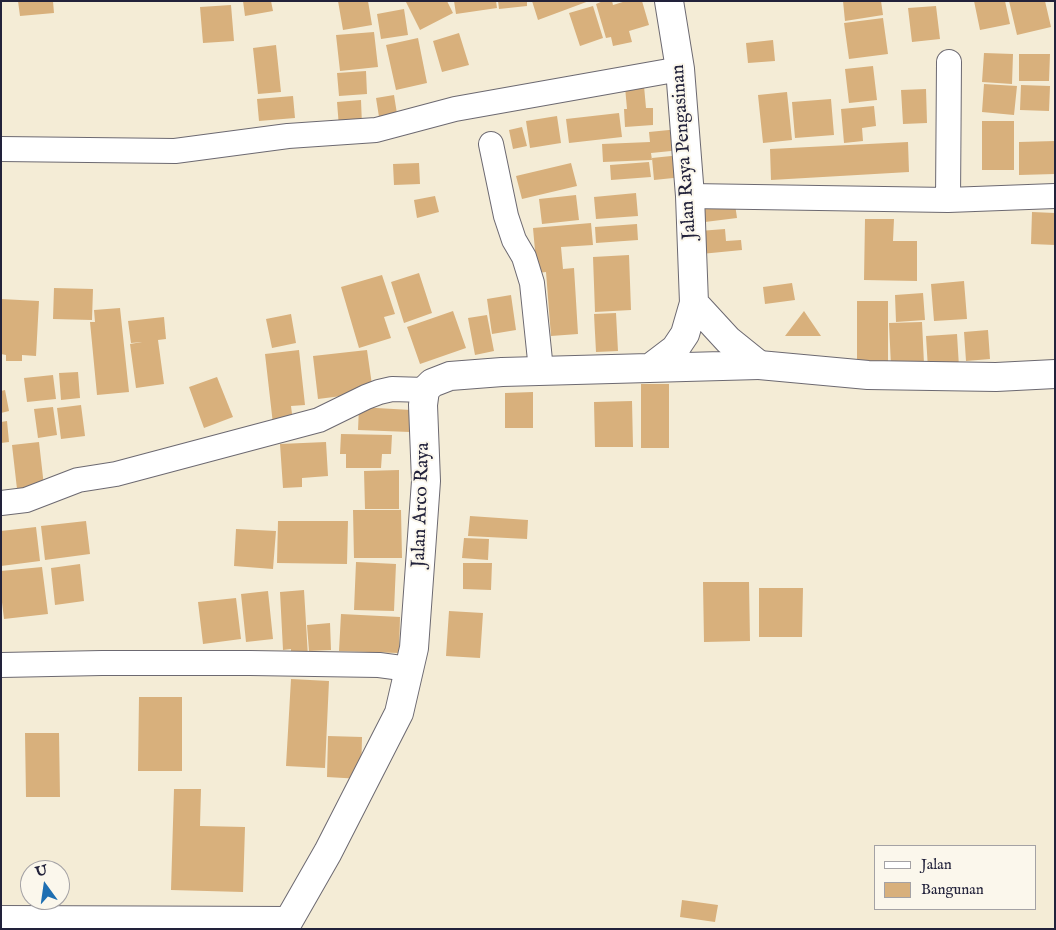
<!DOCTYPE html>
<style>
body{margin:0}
#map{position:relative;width:1056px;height:930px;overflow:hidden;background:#f4ecd6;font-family:"IM FELL English",serif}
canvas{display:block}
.frame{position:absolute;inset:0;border:2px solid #22223b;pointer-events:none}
.legend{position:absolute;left:874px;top:845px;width:162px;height:65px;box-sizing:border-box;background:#fbf7ec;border:1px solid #a4a2a5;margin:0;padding:6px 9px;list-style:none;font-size:15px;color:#22223b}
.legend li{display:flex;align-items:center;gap:10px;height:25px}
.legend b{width:25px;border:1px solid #a4a2a5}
.north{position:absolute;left:20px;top:860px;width:50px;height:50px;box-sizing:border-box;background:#fbf7ec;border:1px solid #a4a2a5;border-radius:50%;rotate:346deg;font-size:14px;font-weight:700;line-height:20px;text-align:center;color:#22223b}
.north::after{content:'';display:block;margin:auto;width:18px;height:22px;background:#1f6fb2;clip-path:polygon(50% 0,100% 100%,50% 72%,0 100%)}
</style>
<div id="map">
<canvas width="1056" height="930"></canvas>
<div class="frame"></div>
<ul class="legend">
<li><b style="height:6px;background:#fff"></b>Jalan</li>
<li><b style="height:14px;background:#d8b07c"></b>Bangunan</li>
</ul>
<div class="north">U</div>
</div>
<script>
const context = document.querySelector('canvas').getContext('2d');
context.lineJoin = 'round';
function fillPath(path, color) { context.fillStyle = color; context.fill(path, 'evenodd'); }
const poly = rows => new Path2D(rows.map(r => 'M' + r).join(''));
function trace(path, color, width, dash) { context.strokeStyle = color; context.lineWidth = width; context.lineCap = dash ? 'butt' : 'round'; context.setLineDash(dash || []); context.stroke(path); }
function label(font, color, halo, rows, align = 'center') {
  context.font = font + ' "IM FELL English",serif'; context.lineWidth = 4; context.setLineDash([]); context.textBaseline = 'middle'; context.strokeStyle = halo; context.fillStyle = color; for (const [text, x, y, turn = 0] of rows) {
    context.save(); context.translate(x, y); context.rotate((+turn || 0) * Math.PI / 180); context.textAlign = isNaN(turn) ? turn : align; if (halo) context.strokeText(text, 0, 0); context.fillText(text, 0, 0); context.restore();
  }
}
const building = poly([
 [18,1,53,1,54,13,20,16],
 [243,1,271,1,273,11,245,16],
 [338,1,368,1,372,25,343,30],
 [447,1,453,13,420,30,406,2],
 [454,1,496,1,497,8,456,14],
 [498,1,527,1,527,6,499,9],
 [532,1,589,1,538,20],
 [603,1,612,1,613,5,626,1,642,1,649,25,629,31,632,42,613,46,611,37,606,38,596,4],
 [843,1,881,1,883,15,845,21],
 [974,1,1005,1,1010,24,980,30],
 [1009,1,1045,1,1051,27,1017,35],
 [231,5,234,41,203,43,200,7],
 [593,6,603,38,580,46,569,13],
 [936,6,940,39,912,42,908,8],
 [404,9,408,35,381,39,377,14],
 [883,18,888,54,849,59,844,23],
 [374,32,378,67,340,71,336,35],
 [459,33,469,65,442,72,433,41],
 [418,38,427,83,396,90,386,45],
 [773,40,775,61,748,63,746,43],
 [276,45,281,92,258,94,253,48],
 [984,53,1013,54,1012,84,982,82],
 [1019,54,1050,54,1049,81,1019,81],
 [873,66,877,100,849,103,845,69],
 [366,71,367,94,339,96,337,73],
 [984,84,1017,86,1014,115,982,112],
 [1021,85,1050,86,1049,111,1020,110],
 [644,86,646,108,653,108,653,125,625,127,624,109,627,109,625,87],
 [926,89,927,123,903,124,901,90],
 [787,92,792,140,763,143,758,95],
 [394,95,398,120,380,123,376,98],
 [293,96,295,118,259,121,257,99],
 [831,99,834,135,795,138,792,102],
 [361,100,362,125,339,127,337,102],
 [874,106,876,126,862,128,863,141,844,143,841,109],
 [619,113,622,137,569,143,566,119],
 [557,116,561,143,530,148,526,121],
 [982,121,1014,121,1014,170,982,170],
 [522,127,527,146,513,149,509,130],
 [679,129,681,150,651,153,652,160,603,162,602,144,650,142,649,132],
 [1055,141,1055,174,1019,175,1019,142],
 [908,142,909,172,771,180,770,149],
 [681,155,683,177,654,180,652,158],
 [649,162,651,177,611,180,610,165],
 [419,163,420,184,394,185,393,164],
 [571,163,577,186,522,199,516,176],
 [636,193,638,216,596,219,594,197],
 [576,195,579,220,542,224,539,199],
 [435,196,439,212,417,218,414,200],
 [735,204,737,218,705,222,703,208],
 [1032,212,1055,213,1055,245,1031,244],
 [865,219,894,219,893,241,917,241,917,281,864,280],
 [591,223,593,245,561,247,563,269,574,268,578,334,551,336,546,272,537,273,533,228],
 [637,224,638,240,596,243,595,227],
 [725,229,726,241,741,240,742,250,701,254,699,231],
 [629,255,631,310,595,312,593,257],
 [419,273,432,313,404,323,391,282],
 [382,275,395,314,384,317,391,338,359,348,341,287],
 [964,281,967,319,934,321,931,284],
 [792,283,795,300,765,304,763,287],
 [54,288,93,289,92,320,53,319],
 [923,293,925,320,896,322,895,295],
 [511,295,516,330,492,334,487,299],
 [1,299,39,301,36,356,22,355,22,361,6,361,6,355,1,354],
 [857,301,888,301,888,362,857,362],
 [120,308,129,392,97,395,90,322,95,322,94,310],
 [453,311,466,348,420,364,407,327],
 [804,311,821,336,785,336],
 [616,313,618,351,596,352,594,314],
 [291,314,296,343,272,348,266,319],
 [487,315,494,351,475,355,468,318],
 [164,317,166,339,158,340,164,384,136,388,130,344,142,342,131,343,128,321],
 [922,322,924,364,891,366,889,323],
 [988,330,990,359,966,361,964,332],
 [957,334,959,367,928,369,926,336],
 [299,350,305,405,291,406,293,422,273,424,265,354],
 [367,350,373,392,318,399,313,356],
 [78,372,80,398,61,400,59,373],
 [53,375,56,399,27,402,24,378],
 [217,377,233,417,204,428,189,387],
 [641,384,669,384,669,448,641,448],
 [5,390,9,411,1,413,1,391],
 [533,392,533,428,505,428,505,393],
 [632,401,633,447,595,447,594,402],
 [81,405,85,436,61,439,57,408],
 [53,407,57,435,38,438,34,409],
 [359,407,411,410,410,432,358,430],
 [7,421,9,442,1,443,1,422],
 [341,434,392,435,391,454,382,454,381,468,346,468,346,454,340,454],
 [39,442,44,486,17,489,12,445],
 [326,442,328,476,302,478,302,487,283,488,280,444],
 [399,470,399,509,365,509,364,471],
 [353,510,401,510,402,558,354,558],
 [470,516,528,520,527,539,468,536],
 [86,521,90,554,45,560,41,526],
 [278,521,348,521,347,564,277,563],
 [36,527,40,561,1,566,1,531],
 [236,529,276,531,273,569,234,566],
 [464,538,489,539,488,560,462,558],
 [356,562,396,564,394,611,354,610],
 [463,563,492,563,491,590,463,589],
 [80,564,84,601,55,605,51,568],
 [42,567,48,614,4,619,1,594,1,571],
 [703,582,749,582,750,641,704,642],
 [759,588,803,588,802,637,759,637],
 [304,590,308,657,291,658,291,649,283,650,280,592],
 [268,591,273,639,246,642,241,594],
 [236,598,241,639,203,644,198,602],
 [449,611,483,613,480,658,446,656],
 [341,614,400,617,399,653,339,651],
 [330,623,331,650,309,651,307,625],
 [291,679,329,681,325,768,286,766],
 [139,697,182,697,182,771,138,771],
 [25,733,59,733,60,797,26,797],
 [328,736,362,737,361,779,327,777],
 [174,789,201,789,200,826,245,827,243,892,171,890],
 [682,900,718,905,715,922,680,917]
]);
const minor = poly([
 [491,144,506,216,514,240,524,257,532,283,541,370],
 [1,149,175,151,288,136,376,130,455,109,680,69],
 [690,196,948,200,1055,196],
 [948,200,949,62],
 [1,503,26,500,78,480,116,474,319,420,366,397,379,392,392,389,425,390],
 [1,665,102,663,250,663,379,665,409,669],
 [1,918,290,919]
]);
const tertiary = poly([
 [759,365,868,375,996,377,1055,374]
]);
const secondary = poly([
 [694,303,728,340,759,365],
 [650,368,675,349,685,334,694,303,690,196,680,69,669,1],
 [284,929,328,852,399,713,414,648,426,481,423,405,425,390,432,383,450,376,502,372,759,365]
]);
const streetNames = [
 ["Jalan Raya Pengasinan",685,152,-94],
 ["Jalan Arco Raya",422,505,-88]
];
fillPath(building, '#d8b07c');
trace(minor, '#6c6971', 26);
trace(tertiary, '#6c6971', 30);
trace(secondary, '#6c6971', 30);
trace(minor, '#fff', 24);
trace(tertiary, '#fff', 28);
trace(secondary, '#fff', 28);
label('19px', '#22223b', '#fbf7ec', streetNames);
</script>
